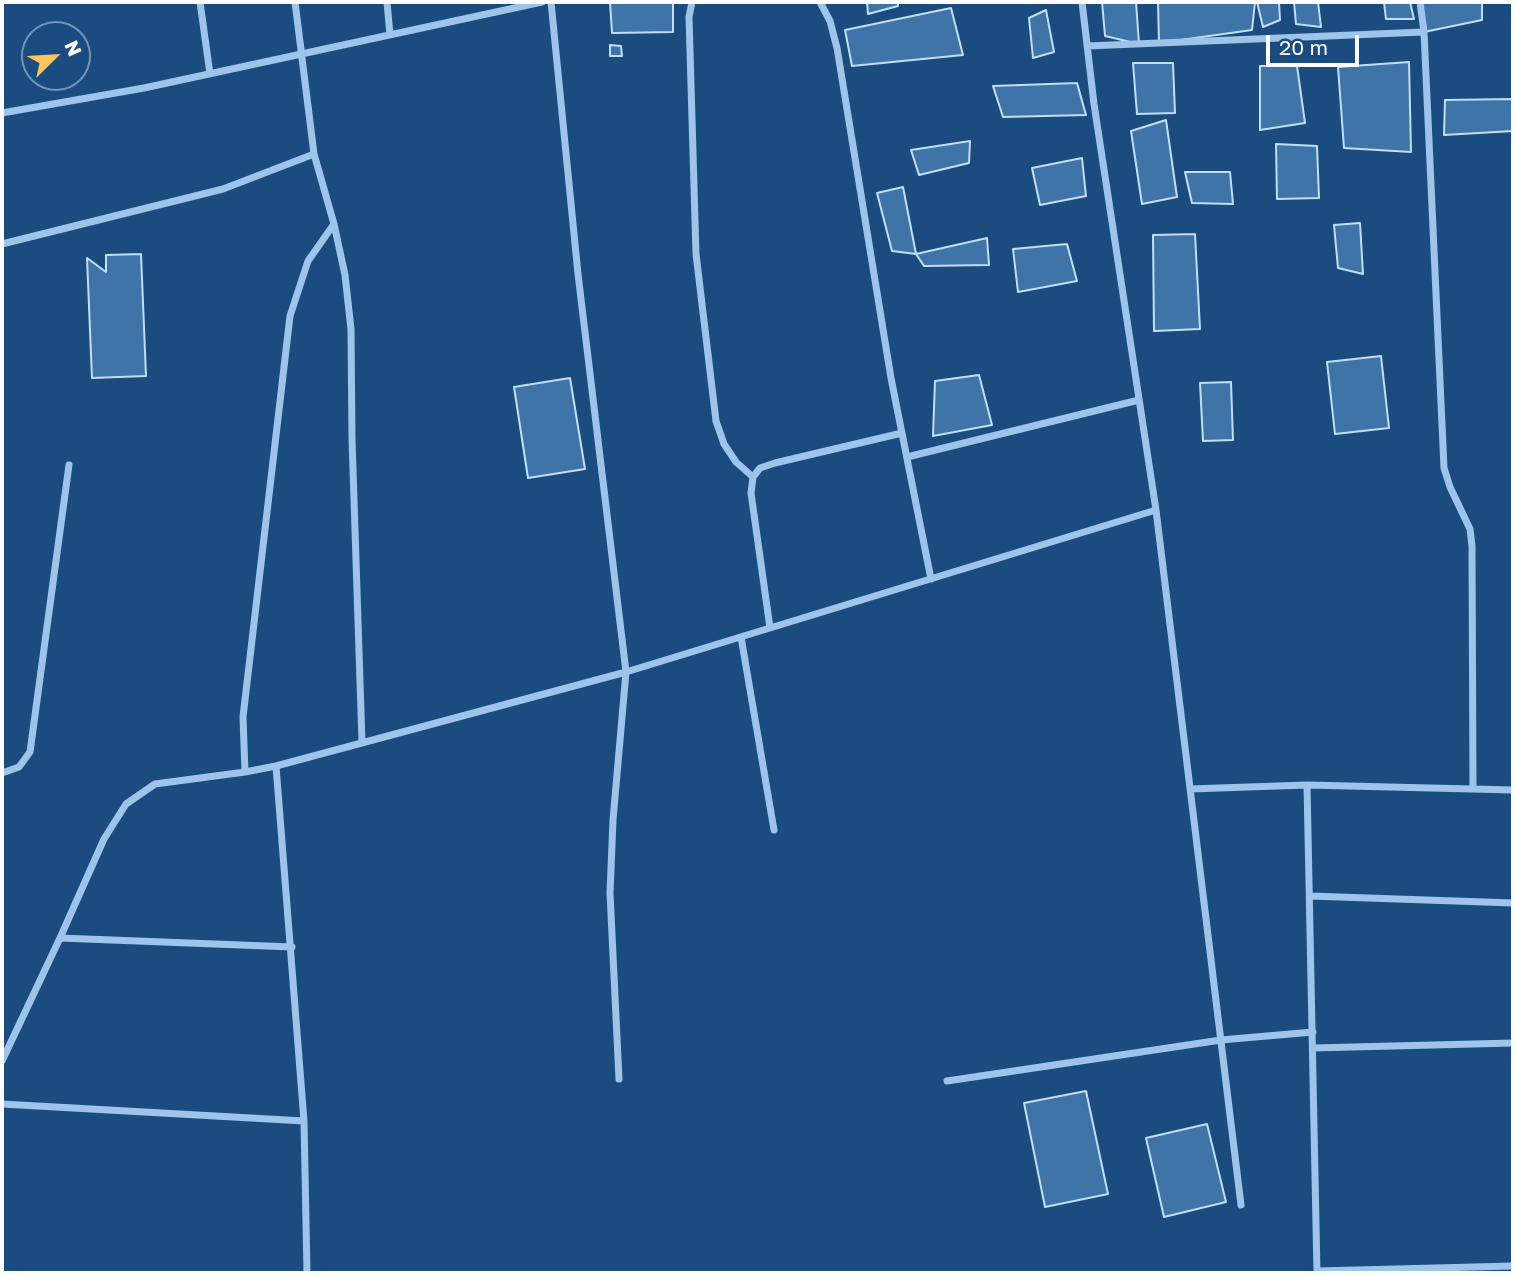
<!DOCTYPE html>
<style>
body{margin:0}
#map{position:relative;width:1515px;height:1275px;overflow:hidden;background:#1b4c80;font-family:"Golos Text",sans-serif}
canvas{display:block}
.frame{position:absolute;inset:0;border:4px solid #fff;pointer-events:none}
.north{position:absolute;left:21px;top:21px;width:70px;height:70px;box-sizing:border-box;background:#1b4c80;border:2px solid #7694b3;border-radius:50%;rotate:66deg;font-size:19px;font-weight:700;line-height:28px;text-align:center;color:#fff}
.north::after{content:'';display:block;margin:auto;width:24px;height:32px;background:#fcc45a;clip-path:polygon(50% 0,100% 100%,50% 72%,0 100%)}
.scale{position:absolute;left:1266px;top:35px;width:93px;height:32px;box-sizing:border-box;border:4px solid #fff;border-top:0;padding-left:9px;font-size:21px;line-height:24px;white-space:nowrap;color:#fff;-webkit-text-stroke:5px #1b4c80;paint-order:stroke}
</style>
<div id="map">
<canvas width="1515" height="1275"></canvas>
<div class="frame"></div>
<div class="north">N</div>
<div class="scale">20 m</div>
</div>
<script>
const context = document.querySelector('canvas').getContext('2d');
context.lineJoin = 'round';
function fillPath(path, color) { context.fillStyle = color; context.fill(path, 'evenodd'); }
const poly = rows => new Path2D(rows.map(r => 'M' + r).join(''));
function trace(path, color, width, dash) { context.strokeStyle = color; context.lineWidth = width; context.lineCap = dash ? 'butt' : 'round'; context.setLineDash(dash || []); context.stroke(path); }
const building = poly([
 [610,2,673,2,673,32,612,33,610,2],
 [867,2,898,2,898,6,868,14,867,2],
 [1102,2,1136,2,1139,44,1105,36,1102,2],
 [1158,2,1255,2,1252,30,1159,43,1158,2],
 [1257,2,1279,2,1280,20,1263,27,1257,2],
 [1294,2,1318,2,1321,27,1296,24,1294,2],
 [1384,2,1410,2,1414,19,1386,19,1384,2],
 [1420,2,1482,2,1482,20,1424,32,1420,2],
 [951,8,963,55,852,66,845,30,951,8],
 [1046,10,1054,52,1033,58,1029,18,1046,10],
 [610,45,621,46,622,56,610,56,610,45],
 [1409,62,1411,152,1344,148,1338,67,1409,62],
 [1133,63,1173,63,1175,113,1137,114,1133,63],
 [1260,66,1297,66,1305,123,1260,130,1260,66],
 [1077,83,1086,115,1003,117,993,86,1077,83],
 [1513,99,1513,131,1444,135,1445,100,1513,99],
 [1166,120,1177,197,1142,204,1131,131,1166,120],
 [970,141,969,163,919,175,911,150,970,141],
 [1276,144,1317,146,1319,198,1277,199,1276,144],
 [1082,158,1086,196,1040,205,1032,168,1082,158],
 [1185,172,1230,172,1233,204,1192,203,1185,172],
 [903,187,916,254,892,251,877,193,903,187],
 [1360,223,1363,274,1338,268,1334,225,1360,223],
 [1195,234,1200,329,1154,331,1153,235,1195,234],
 [987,238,989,265,924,266,916,254,987,238],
 [1067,244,1077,281,1018,292,1013,249,1067,244],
 [141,254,146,376,92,378,87,258,106,272,106,255,141,254],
 [1381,356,1389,428,1335,434,1327,362,1381,356],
 [979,375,992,425,933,436,935,381,979,375],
 [570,378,585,469,528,478,514,387,570,378],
 [1231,382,1233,440,1203,441,1200,383,1231,382],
 [1086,1091,1108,1194,1045,1207,1024,1103,1086,1091],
 [1207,1124,1226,1202,1164,1217,1146,1138,1207,1124]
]);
const minor = poly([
 [200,2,210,74],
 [387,2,390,35],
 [551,2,578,274,626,672,613,820,610,893,619,1079],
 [692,2,689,17,696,254,716,421,724,444,736,462,753,477],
 [820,2,830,21,837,48,891,378,931,579],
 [1082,2,1094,104,1156,510,1241,1205],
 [1420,2,1424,32,1444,468,1450,487,1470,529,1472,546,1473,789],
 [1087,46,1424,32],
 [2,113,144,88,542,2],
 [314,154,334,224,345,275,351,329,352,439,362,742],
 [2,244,223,189,314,154,295,2],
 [907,457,1139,400],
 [770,628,751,493,753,477,760,468,775,463,902,433],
 [741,637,774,830],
 [276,766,304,1121,307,1273],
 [245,772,243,717,290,316,308,261,334,224],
 [2,773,19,767,30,752,69,465],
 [1307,785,1317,1273],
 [1190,789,1307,785,1513,790],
 [1310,896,1513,903],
 [60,938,292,947],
 [1313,1048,1513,1043],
 [2,1061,60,938,104,839,126,804,155,784,245,772,276,766,626,672,1156,510],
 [947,1081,1221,1040,1313,1032],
 [2,1104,304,1121],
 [1317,1271,1513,1266]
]);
fillPath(building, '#3e74a8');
trace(building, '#c2ddf7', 2);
trace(minor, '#9ec4ea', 7);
</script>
